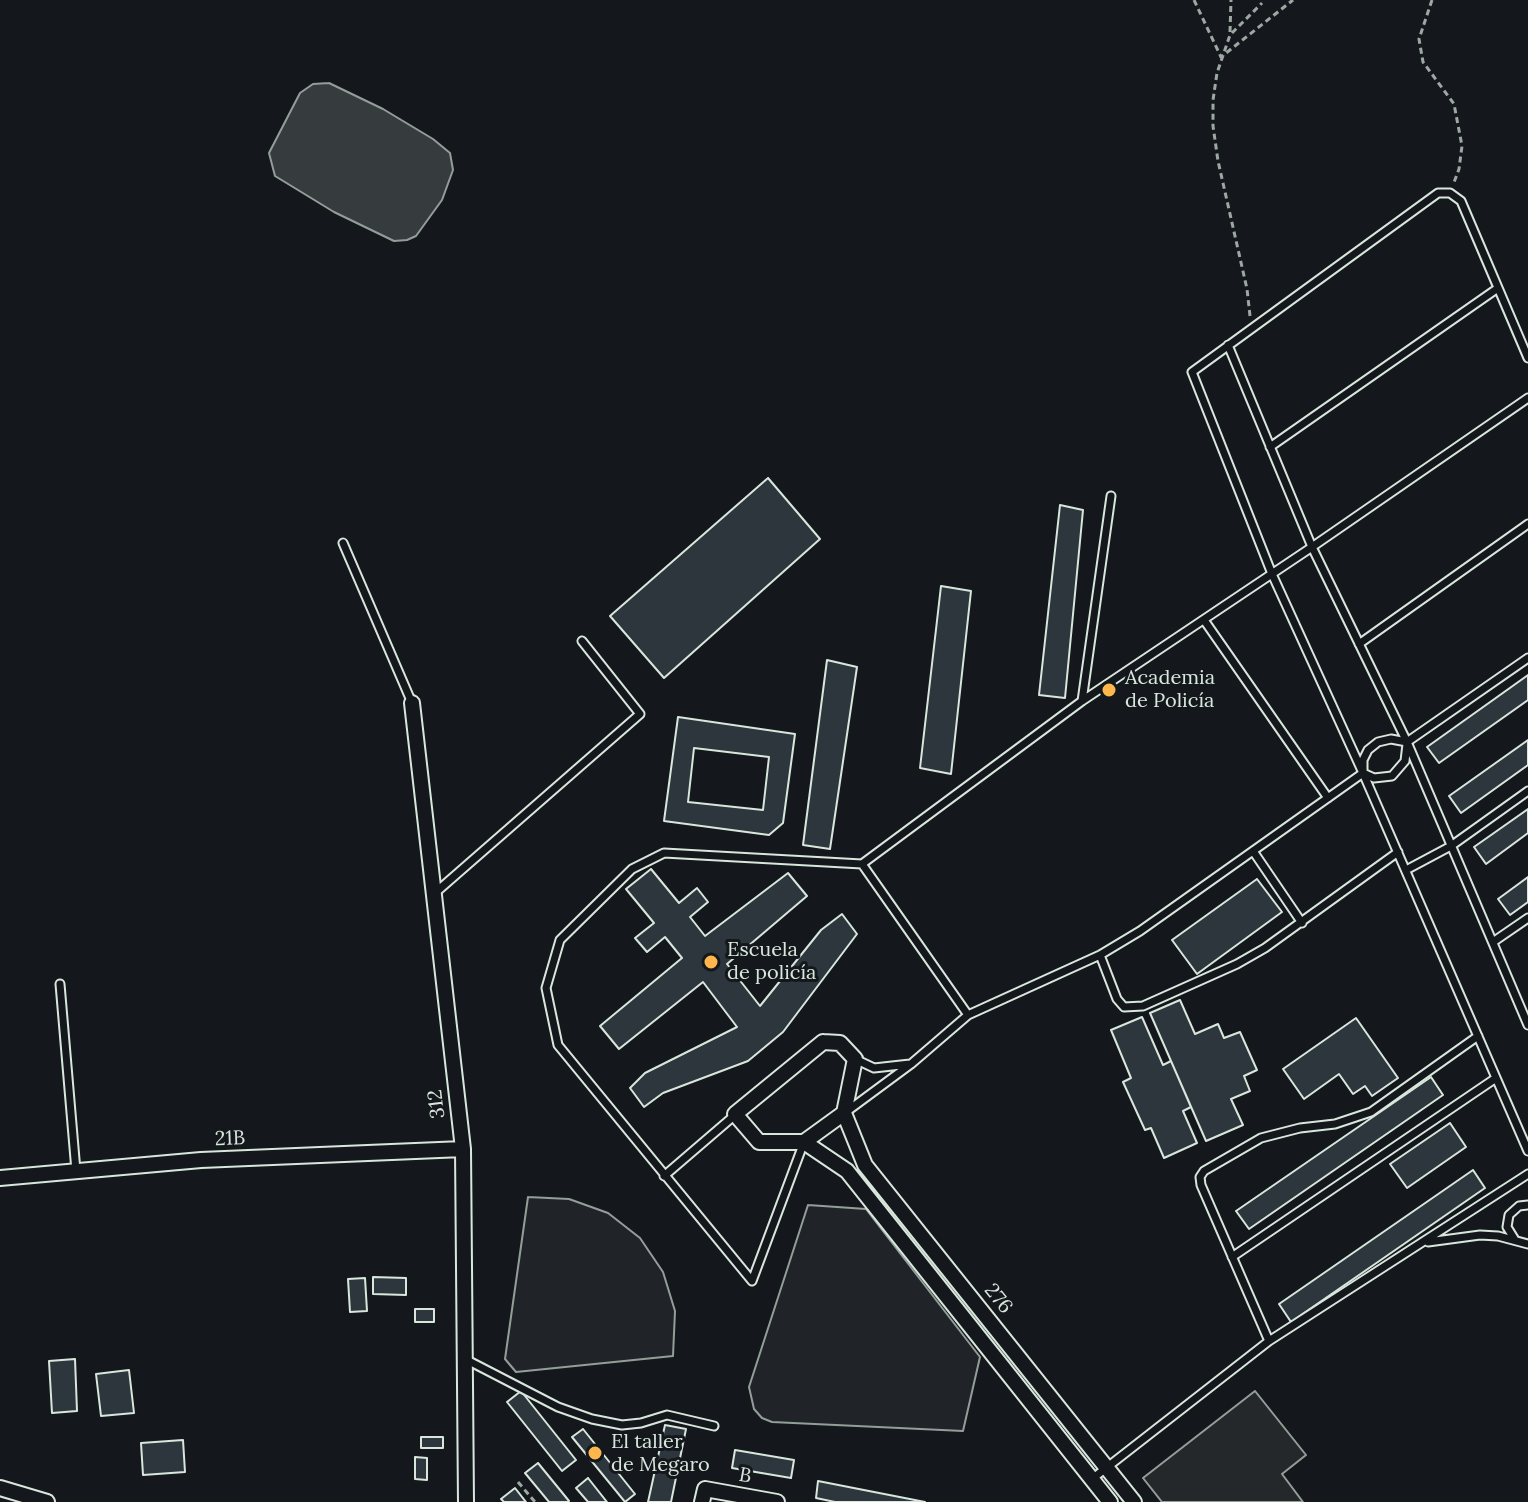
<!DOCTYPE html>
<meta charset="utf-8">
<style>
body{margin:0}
canvas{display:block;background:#14181c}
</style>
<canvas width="1528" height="1502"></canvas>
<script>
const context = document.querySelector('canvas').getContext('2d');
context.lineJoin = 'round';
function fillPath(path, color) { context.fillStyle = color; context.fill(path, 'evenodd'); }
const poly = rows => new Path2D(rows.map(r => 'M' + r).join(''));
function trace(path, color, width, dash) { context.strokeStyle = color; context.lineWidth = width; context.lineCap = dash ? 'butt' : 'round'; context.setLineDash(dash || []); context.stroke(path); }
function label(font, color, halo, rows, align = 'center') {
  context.font = font + ' Lora,serif'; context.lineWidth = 6; context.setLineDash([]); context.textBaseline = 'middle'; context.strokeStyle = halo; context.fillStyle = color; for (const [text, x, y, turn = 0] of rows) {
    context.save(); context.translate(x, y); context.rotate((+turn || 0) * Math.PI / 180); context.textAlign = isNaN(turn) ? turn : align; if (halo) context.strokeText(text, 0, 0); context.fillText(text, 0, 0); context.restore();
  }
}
const green = poly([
 [528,1197,569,1199,608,1213,640,1238,663,1272,675,1311,673,1356,516,1372,505,1359,528,1197],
 [808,1205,866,1209,980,1357,963,1431,772,1422,762,1418,754,1409,749,1387,808,1205]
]);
const parking = poly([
 [1255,1391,1306,1455,1282,1474,1303,1502,1162,1502,1143,1478,1255,1391]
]);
const water = poly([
 [329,83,383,109,433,139,450,153,453,170,442,200,416,236,407,240,394,241,334,212,275,176,269,153,300,93,313,84,329,83]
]);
const building = poly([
 [768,478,820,539,664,678,610,616,768,478],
 [1060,505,1083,510,1065,698,1039,695,1060,505],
 [941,586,971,591,951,774,920,768,941,586],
 [827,660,857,667,830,849,803,845,827,660],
 [1528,675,1528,700,1439,763,1427,747,1528,675],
 [678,717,795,734,783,823,769,835,664,821,678,717],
 [694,748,769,757,763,810,688,802,694,748],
 [1528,740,1528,765,1461,813,1449,796,1528,740],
 [1528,809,1528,833,1486,864,1474,847,1528,809],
 [651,869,679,903,697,888,708,902,690,917,705,936,788,873,807,896,727,964,760,1006,821,930,842,914,857,934,783,1032,748,1061,663,1093,644,1107,630,1088,645,1073,737,1027,703,982,619,1049,600,1026,682,958,665,937,647,952,635,938,654,923,626,889,651,869],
 [1528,877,1528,902,1510,915,1498,899,1528,877],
 [1257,879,1282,912,1197,974,1172,940,1257,879],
 [1180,1000,1195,1034,1218,1024,1224,1038,1240,1032,1257,1070,1244,1076,1250,1091,1231,1099,1243,1125,1206,1141,1150,1013,1180,1000],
 [1142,1017,1163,1065,1171,1061,1191,1107,1183,1111,1197,1143,1164,1158,1151,1128,1145,1130,1123,1082,1131,1078,1111,1030,1142,1017],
 [1356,1018,1398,1078,1372,1096,1365,1086,1353,1094,1339,1074,1304,1099,1283,1069,1356,1018],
 [1431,1077,1443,1095,1249,1229,1236,1211,1431,1077],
 [1450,1123,1466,1147,1407,1188,1390,1164,1450,1123],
 [1473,1170,1485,1188,1291,1322,1279,1304,1473,1170],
 [373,1277,406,1278,406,1295,373,1294,373,1277],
 [365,1278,367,1311,350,1312,348,1279,365,1278],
 [415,1309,434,1309,434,1322,415,1322,415,1309],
 [75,1359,77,1411,52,1413,49,1361,75,1359],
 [129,1370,134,1413,101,1416,96,1374,129,1370],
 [521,1391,576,1460,562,1471,507,1402,521,1391],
 [665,1425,686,1429,671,1502,648,1502,665,1425],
 [583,1429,635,1494,625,1502,572,1437,583,1429],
 [421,1437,443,1437,443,1448,421,1448,421,1437],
 [183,1440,185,1472,143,1475,141,1443,183,1440],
 [735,1450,794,1460,791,1478,732,1468,735,1450],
 [415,1457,427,1458,427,1480,415,1479,415,1457],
 [538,1463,569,1501,568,1502,549,1502,525,1473,538,1463],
 [588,1478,607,1502,588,1502,576,1488,588,1478],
 [818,1481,925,1502,835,1502,816,1498,818,1481],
 [515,1488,526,1502,504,1502,501,1499,515,1488]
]);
const path = poly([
 [1194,0,1221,57,1293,0],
 [1432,0,1419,39,1423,62,1454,104,1462,146,1459,169,1453,185],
 [1230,32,1231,0],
 [1250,316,1247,289,1218,161,1213,126,1213,100,1217,73,1230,35,1262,3],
 [518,1482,535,1502]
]);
const service = poly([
 [1228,345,1312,547,1407,742,1528,1025],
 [1528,358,1461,201,1450,193,1438,193,1192,372,1272,574,1363,773,1528,1151],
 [1270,447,1498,288],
 [343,543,412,703],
 [1204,620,1328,798],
 [1359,644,1528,524],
 [1082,701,1111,496],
 [1407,744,1405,761,1392,776,1374,778,1363,773,1363,760,1368,750,1378,742,1391,739,1407,742,1528,658],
 [1253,851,1302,923],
 [862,864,968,1015],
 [1406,870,1451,846,1528,791],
 [435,893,640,714,582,641],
 [1493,942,1528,918],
 [1100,955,1117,999,1124,1007,1143,1006,1237,964,1265,948,1398,852],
 [60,984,76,1171],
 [855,1059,874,1068,910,1064],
 [846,1112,911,1064,968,1015,1100,955,1140,931,1363,773],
 [804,1142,752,1281,558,1045,546,988,560,940,632,869,664,853,862,864,1082,701,1312,547,1528,398],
 [664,1176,735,1115],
 [1515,1240,1507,1227,1509,1215,1519,1206,1528,1205],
 [1428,1242,1480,1235,1498,1236,1528,1244],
 [1232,1257,1496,1078],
 [1269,1341,1201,1185,1200,1177,1204,1171,1261,1138,1300,1128,1335,1124,1371,1112,1478,1036],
 [465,1359,558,1407,592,1419,622,1425,641,1423,667,1415,714,1426],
 [1092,1479,1269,1341,1528,1174]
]);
const minor = poly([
 [412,703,463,1149,466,1502],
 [823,1042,840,1043,855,1059,844,1113,804,1142,759,1142,735,1114,823,1042],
 [844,1113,865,1165,1134,1502],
 [804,1142,847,1171,1110,1502],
 [0,1178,201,1160,463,1149],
 [0,1488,47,1502],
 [702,1502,705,1489,777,1502]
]);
const markers = [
 [1109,690,8,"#ffb74d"],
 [711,962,8,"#ffb74d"],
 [595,1453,8,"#ffb74d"]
];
const poiNames = [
 ["Academia",1125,678],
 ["de Policía",1125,701],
 ["Escuela",727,950],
 ["de policía",727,973],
 ["El taller",611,1442],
 ["de Megaro",611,1465]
];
const streetNames = [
 ["312",437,1104,-97],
 ["21B",230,1139,-2],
 ["276",998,1299,51],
 ["B",745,1476,10]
];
fillPath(green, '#202428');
trace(green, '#939e99', 2);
fillPath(parking, '#24282b');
trace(parking, '#939e99', 2);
fillPath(water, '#363b3e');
trace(water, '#939e99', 2);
fillPath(building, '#2c363c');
trace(building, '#d8e6dc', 2);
trace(service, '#d8e6dc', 11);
trace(minor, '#d8e6dc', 18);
trace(path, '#9da8a2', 3, [6, 4]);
trace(service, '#14181c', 7);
trace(minor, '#14181c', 14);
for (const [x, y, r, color] of markers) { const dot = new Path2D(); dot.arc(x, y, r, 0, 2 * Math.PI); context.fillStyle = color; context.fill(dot); trace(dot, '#14181c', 3); }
label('20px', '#d8e6dc', '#14181c', poiNames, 'left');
label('20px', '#d8e6dc', '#14181c', streetNames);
</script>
